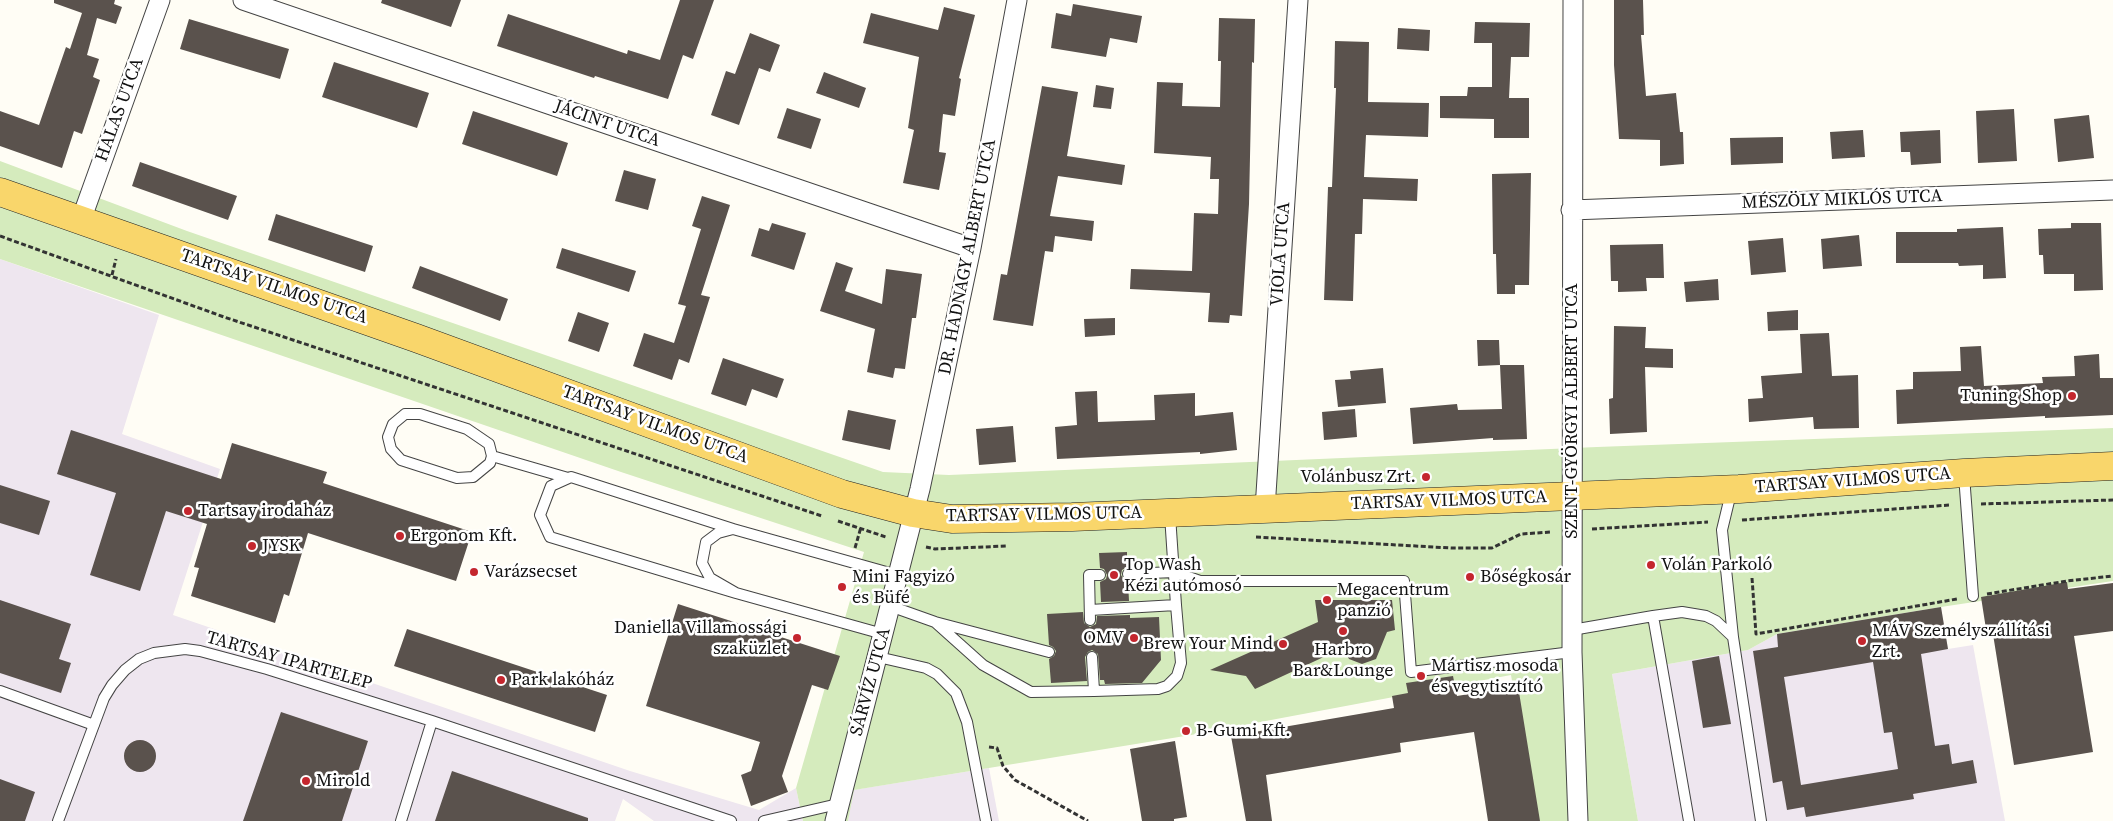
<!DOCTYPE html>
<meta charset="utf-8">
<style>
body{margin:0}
canvas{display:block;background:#fffdf5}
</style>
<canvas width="2113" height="821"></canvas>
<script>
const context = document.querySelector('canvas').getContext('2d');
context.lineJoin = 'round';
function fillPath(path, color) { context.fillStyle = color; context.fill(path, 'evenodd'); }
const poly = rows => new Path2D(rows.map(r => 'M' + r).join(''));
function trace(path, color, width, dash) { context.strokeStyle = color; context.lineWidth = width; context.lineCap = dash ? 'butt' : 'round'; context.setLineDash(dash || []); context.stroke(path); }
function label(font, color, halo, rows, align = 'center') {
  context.font = font + ' "Source Serif 4",serif'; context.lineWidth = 5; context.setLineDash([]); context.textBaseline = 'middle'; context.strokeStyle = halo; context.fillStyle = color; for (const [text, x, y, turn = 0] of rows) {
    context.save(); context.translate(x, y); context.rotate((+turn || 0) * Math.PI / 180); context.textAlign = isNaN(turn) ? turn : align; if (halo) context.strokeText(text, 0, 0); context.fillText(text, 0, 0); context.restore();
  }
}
const industrial = poly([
 [0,259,159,315,122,434,220,469,173,615,630,771,759,810,796,788,803,821,654,821,623,799,615,821,0,821],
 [1941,607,1948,649,1973,645,2005,821,1638,821,1612,674,1748,650,1777,634],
 [989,768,999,821,848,821,853,790]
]);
const green = poly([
 [0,161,187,231,883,472,949,475,1597,447,2113,428,2113,581,1941,607,1777,634,1748,650,1612,674,1638,821,1536,821,1511,675,1191,735,854,790,848,821,803,821,796,788,864,552,621,472,0,259]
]);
const building = poly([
 [54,0,115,0,114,4,122,7,116,24,97,18,87,55,99,59,93,77,100,80,82,134,74,131,62,168,0,146,0,111,39,125,66,47,70,49,82,13,54,3],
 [382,0,461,0,451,27,381,3],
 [680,0,714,0,693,59,683,55,668,99,595,76,594,78,497,46,508,14,627,54,628,50,660,60],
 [1614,0,1643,0,1644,35,1641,35,1646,96,1676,93,1680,132,1683,132,1684,164,1660,166,1660,140,1619,139,1614,65],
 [1073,4,1142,16,1137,43,1110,38,1106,57,1051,48,1056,13,1071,16],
 [944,7,975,15,959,78,961,79,955,116,943,114,939,152,946,153,939,190,903,183,914,130,908,128,919,57,863,43,871,13,938,30],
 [1219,18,1255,19,1254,63,1252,62,1249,204,1242,316,1230,315,1229,323,1208,322,1210,293,1130,289,1131,269,1192,271,1194,213,1218,214,1219,179,1210,179,1211,157,1154,153,1157,82,1183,83,1182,106,1220,107,1221,61,1218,61],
 [189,19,289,49,280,79,180,49],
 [1475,22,1530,23,1529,57,1511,57,1509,98,1529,98,1529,138,1494,138,1494,119,1440,118,1440,96,1467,96,1468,87,1492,87,1492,43,1474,43],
 [1398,28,1430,30,1429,51,1397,49],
 [750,33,780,45,770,72,759,68,739,125,711,115,726,71,735,74],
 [1335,41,1369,42,1368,102,1429,103,1428,137,1366,135,1364,177,1418,179,1417,201,1363,199,1362,234,1355,234,1353,301,1324,300,1328,187,1332,187,1336,88,1334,88],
 [334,62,429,93,417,128,322,97],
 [824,72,866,88,859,108,816,93],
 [1096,85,1114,88,1111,109,1093,107],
 [1042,86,1078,92,1067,156,1125,165,1122,185,1058,176,1050,216,1094,221,1092,241,1055,236,1053,252,1045,251,1033,326,993,320,1001,274,1007,275],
 [787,108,821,119,811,149,777,138],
 [2014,109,2017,161,1978,163,1976,111],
 [473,111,568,143,557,176,462,144],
 [2089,115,2094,158,2058,162,2054,119],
 [1863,130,1865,157,1832,159,1830,132],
 [1940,130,1941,163,1911,165,1910,152,1901,152,1900,132],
 [1783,137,1783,163,1731,165,1730,138],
 [140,162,237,196,228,220,132,186],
 [624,170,656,179,648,210,615,201],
 [1531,173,1529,285,1515,285,1515,294,1497,294,1496,254,1493,254,1492,174],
 [702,196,730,205,701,295,710,297,689,363,679,359,672,380,633,366,644,333,674,343,686,306,678,304,701,229,692,226],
 [276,214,373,246,365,272,268,240],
 [772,223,806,233,794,270,751,256,759,228,769,231],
 [2071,223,2101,223,2103,290,2074,291,2074,274,2044,274,2043,255,2039,255,2038,229,2071,228],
 [2003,227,2006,278,1983,279,1983,265,1959,266,1958,263,1896,263,1896,232,1957,232,1957,229],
 [1859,235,1862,266,1823,269,1821,239],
 [1783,238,1786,272,1751,275,1748,241],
 [1663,244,1664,278,1646,278,1647,291,1618,292,1618,281,1611,281,1610,245],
 [562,248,636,271,629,292,556,268],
 [836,262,853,268,845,291,882,304,886,269,922,274,916,318,912,318,905,369,895,368,893,378,867,372,875,329,820,311],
 [420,266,508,299,500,321,412,288],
 [1718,279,1719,300,1686,302,1684,282],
 [1798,310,1798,330,1768,331,1767,312],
 [578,312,609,323,599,352,568,341],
 [1115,318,1115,335,1085,337,1084,319],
 [1614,326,1646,327,1645,348,1673,349,1673,368,1645,367,1647,432,1610,434,1609,399,1613,398],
 [1829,333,1832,376,1858,375,1859,428,1814,429,1813,417,1749,422,1748,399,1763,398,1761,376,1802,373,1800,334],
 [1477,340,1499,340,1500,365,1478,366],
 [1981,346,1984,386,2043,383,2042,377,2075,376,2074,356,2099,354,2100,378,2113,378,2113,415,2045,418,2045,416,1897,424,1896,390,1913,389,1913,372,1961,371,1960,347],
 [723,358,784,379,777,398,752,389,746,406,711,394],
 [1500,365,1524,365,1527,439,1493,440,1493,438,1413,444,1410,408,1457,404,1458,410,1502,409],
 [1383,368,1386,403,1338,407,1335,380,1351,379,1350,371],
 [1097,391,1098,422,1155,420,1154,395,1195,393,1195,416,1233,412,1237,450,1200,454,1200,452,1057,459,1055,427,1077,425,1075,392],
 [1355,409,1357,437,1324,440,1322,412],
 [848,410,896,420,890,450,842,440],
 [1013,426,1016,462,979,465,976,429],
 [71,430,221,479,232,443,327,472,323,483,472,532,456,581,308,533,289,596,284,594,275,623,191,596,199,568,194,567,207,524,166,511,140,591,90,575,116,493,57,474],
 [0,485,50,501,39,535,0,523],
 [1127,552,1127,567,1122,570,1121,575,1124,580,1128,581,1129,601,1101,602,1100,582,1106,579,1107,575,1104,569,1100,568,1099,553],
 [2067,582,2068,589,2113,583,2113,631,2074,636,2093,752,2014,765,1992,628,1986,629,1981,597],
 [0,600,71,624,59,659,71,663,61,693,0,673],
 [1315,600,1392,600,1395,630,1387,632,1376,659,1362,664,1349,659,1343,648,1255,689,1246,676,1210,670,1318,622],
 [678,604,840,656,828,690,812,685,782,776,788,792,751,806,741,775,751,771,760,742,646,706],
 [1941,607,1948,649,1921,654,1935,746,1949,744,1952,764,1973,760,1977,783,1913,794,1914,799,1806,817,1804,807,1787,810,1782,781,1773,783,1753,651,1778,647,1777,634],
 [1873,662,1884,733,1892,732,1898,769,1801,785,1784,677],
 [1083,612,1084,623,1090,627,1096,624,1097,616,1130,615,1130,618,1159,617,1161,660,1142,683,1105,684,1104,680,1100,680,1098,654,1092,650,1088,652,1085,657,1087,681,1051,683,1049,659,1054,656,1056,651,1053,647,1049,645,1047,614],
 [407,629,607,695,595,732,394,666],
 [1719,656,1731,724,1703,728,1692,661],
 [1453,676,1457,696,1518,686,1540,821,1488,821,1474,732,1400,743,1401,752,1266,775,1272,821,1246,821,1231,736,1394,708,1392,696,1408,693,1406,683],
 [281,712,368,741,342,821,243,821],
 '124 756a16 16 0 1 1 32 0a16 16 0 1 1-32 0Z',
 [1175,741,1187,817,1174,819,1174,821,1142,821,1130,749],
 [452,771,588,818,588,821,435,821],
 [0,779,35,792,25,821,0,821]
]);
const path = poly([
 [0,236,224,317,822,516],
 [112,275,116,259],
 [1981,504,2113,500],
 [1742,520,1950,505],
 [838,521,886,537],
 [1592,529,1708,522],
 [1256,537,1451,548,1492,548,1521,534,1551,532],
 [926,547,935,549,1007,546],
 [855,548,861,527],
 [1752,578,1756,634,1957,599],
 [1987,594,2067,581,2113,576],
 [989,747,997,748,1003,766,1015,780,1088,821]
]);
const lane = poly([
 [405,414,420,414,467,429,489,444,492,456,490,463,473,477,457,478,401,460,391,449,388,437,393,424,405,414],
 [492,456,568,478],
 [1964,475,1973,596],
 [1735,493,1729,501,1722,530,1733,637,1761,821],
 [733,529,571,477,551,486,540,515,550,537,736,593],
 [1128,574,1174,572,1200,581,1404,581,1411,672,1572,652],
 [890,606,935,622,1049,652],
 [1090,610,1176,605,1170,515],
 [1653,616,1682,612,1706,616,1716,621,1733,637],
 [1090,620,1089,575,1100,575],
 [935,622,983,665,1031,692,1094,691],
 [1572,630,1653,616,1689,821],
 [883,634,736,593,710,578,702,563,706,542,718,533,733,529,897,575],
 [878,657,926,668,937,674,956,693,967,722,986,821],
 [1092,657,1094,691,1158,689,1167,686,1177,676,1181,663,1176,605],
 [0,691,94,725],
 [58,821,104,698,112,685,125,670,139,659,154,653,185,649,200,651,267,669,432,721,731,821],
 [401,821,432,721],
 [764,821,838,804]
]);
const street = poly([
 [243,0,971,248],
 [1573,0,1572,652,1578,821],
 [1571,210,2113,190],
 [81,220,160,0],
 [1265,509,1298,0],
 [835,821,920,489,971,248,1017,0]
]);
const primary = poly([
 [0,192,416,338,842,494,913,513,952,519,1072,517,1739,489,1964,473,2113,466]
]);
const markers = [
 [2072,396,5,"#c4262e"],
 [1426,477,5,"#c4262e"],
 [188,511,5,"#c4262e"],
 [400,536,5,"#c4262e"],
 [252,546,5,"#c4262e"],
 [1651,565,5,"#c4262e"],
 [474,572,5,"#c4262e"],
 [1114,575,5,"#c4262e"],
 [1470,577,5,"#c4262e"],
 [842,587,5,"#c4262e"],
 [1327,600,5,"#c4262e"],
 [1343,631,5,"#c4262e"],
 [797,638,5,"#c4262e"],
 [1134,638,5,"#c4262e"],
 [1862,641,5,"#c4262e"],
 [1283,644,5,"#c4262e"],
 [1421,676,5,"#c4262e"],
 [501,680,5,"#c4262e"],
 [1186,731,5,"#c4262e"],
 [306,781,5,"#c4262e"]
];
const streetNames = [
 ["HALAS UTCA",120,110,-70],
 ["JÁCINT UTCA",607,124,19],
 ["MÉSZÖLY MIKLÓS UTCA",1842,200,-2],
 ["VIOLA UTCA",1281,254,-86],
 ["DR. HADNAGY ALBERT UTCA",968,257,-79],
 ["TARTSAY VILMOS UTCA",274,287,19],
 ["SZENT-GYÖRGYI ALBERT UTCA",1572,411,-90],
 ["TARTSAY VILMOS UTCA",655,425,20],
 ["TARTSAY VILMOS UTCA",1853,481,-4],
 ["TARTSAY VILMOS UTCA",1449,501,-2],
 ["TARTSAY VILMOS UTCA",1044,515,-1],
 ["TARTSAY IPARTELEP",289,661,16],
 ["SÁRVÍZ UTCA",871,682,-75]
];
const poiNames = [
 ["Tuning Shop",2062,396,"right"],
 ["Volánbusz Zrt.",1416,477,"right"],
 ["Tartsay irodaház",198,511],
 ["Ergonom Kft.",410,536],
 ["JYSK",262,546],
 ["Top Wash",1124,565],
 ["Kézi autómosó",1124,586],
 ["Volán Parkoló",1661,565],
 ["Varázsecset",484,572],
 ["Mini Fagyizó",852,577],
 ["és Büfé",852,598],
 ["Bőségkosár",1480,577],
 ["Megacentrum",1337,590],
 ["panzió",1337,611],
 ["Daniella Villamossági",787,628,"right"],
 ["szaküzlet",787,649,"right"],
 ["MÁV Személyszállítási",1872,631],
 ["Zrt.",1872,652],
 ["OMV",1124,638,"right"],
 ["Brew Your Mind",1273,644,"right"],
 ["Harbro",1343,650,"center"],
 ["Bar&Lounge",1343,671,"center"],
 ["Mártisz mosoda",1431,666],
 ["és vegytisztító",1431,687],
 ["Park lakóház",511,680],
 ["B-Gumi Kft.",1196,731],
 ["Mirold",316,781]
];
fillPath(industrial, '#eee6ef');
fillPath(green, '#d5ebbd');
fillPath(building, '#5a524d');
trace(lane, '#444', 12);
trace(street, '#444', 21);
trace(primary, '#222', 29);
trace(path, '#333', 3, [5, 2.5]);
trace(lane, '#fff', 10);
trace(street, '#fff', 19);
trace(primary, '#f9d66b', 28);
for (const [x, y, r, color] of markers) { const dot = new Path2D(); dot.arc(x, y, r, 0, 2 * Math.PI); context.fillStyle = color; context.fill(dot); trace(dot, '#fff', 2); }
label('18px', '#111', '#fff', streetNames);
label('18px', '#111', '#fff', poiNames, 'left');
</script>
